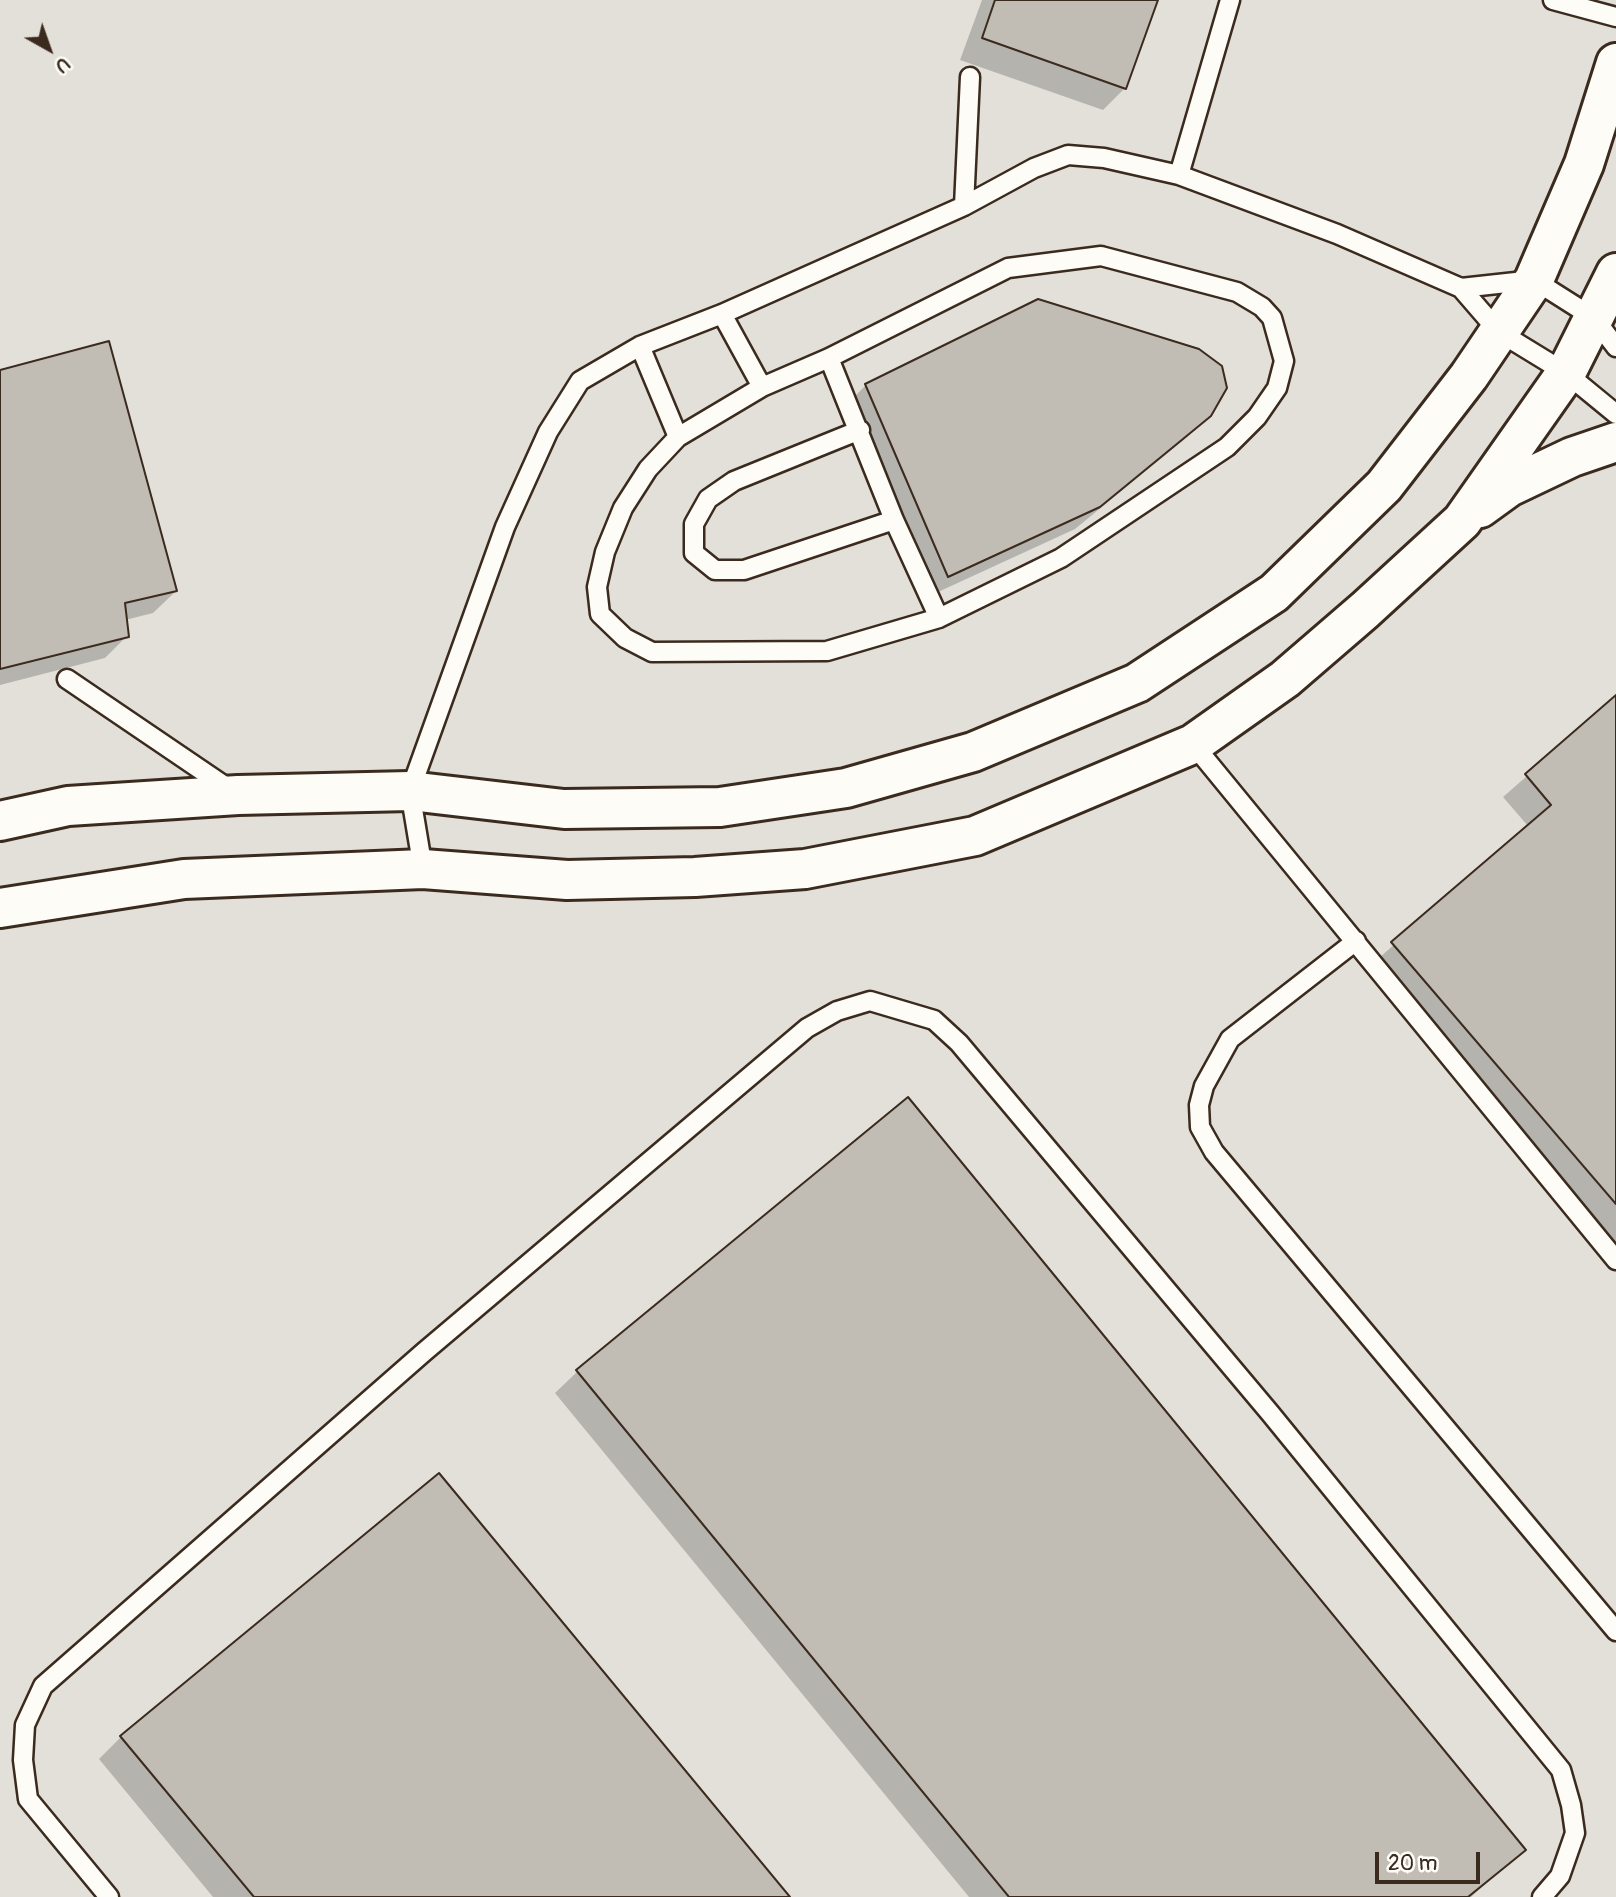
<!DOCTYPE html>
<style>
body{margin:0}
#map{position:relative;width:1616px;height:1897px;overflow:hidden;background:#f1efea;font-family:Pangolin,sans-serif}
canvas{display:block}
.north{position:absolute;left:14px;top:14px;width:70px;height:70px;-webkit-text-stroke:5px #fdfcf7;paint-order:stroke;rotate:140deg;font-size:19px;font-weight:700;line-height:28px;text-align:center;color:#3b2a1e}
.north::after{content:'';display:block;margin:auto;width:24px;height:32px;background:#3b2a1e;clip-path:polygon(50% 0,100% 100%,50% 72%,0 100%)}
.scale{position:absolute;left:1375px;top:1852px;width:105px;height:32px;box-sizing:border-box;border:4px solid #3b2a1e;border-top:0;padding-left:9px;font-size:21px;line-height:24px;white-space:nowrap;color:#3b2a1e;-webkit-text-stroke:5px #fdfcf7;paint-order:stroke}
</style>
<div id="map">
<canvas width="1616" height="1897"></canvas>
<div class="north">U</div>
<div class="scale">20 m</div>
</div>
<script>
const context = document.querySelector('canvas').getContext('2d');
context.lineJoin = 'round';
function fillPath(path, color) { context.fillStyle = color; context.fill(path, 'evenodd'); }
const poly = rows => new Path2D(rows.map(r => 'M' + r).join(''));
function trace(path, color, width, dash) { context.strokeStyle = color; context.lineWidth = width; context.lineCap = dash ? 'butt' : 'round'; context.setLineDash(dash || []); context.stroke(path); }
const built = poly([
 [0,0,1616,0,1616,1897,0,1897]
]);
const shadow = poly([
 [982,0,1156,0,1125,88,1103,110,960,60],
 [0,372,176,591,153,613,125,620,127,636,105,658,0,685],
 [866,385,1209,415,1186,438,1075,529,925,598,844,407],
 [1616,698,1616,1252,1370,966,1528,826,1503,797],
 [578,1371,1523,1850,1471,1897,969,1897,555,1393],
 [121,1737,788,1897,213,1897,99,1759]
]);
const building = poly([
 [995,0,1158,0,1126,89,982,38,995,0],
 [1038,299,1199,349,1222,366,1227,388,1211,416,1100,507,948,577,865,384,1038,299],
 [109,341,177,591,125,603,129,637,0,669,0,370,109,341],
 [1616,695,1616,1204,1391,942,1551,805,1525,774,1616,695],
 [908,1097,1526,1850,1468,1897,1009,1897,576,1370,908,1097],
 [439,1473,790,1897,254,1897,120,1736,439,1473]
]);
const service = poly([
 [1553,0,1616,17],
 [1179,175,1230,0],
 [964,206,970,77],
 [1101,256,1237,292,1262,307,1272,318,1284,361,1277,388,1257,417,1227,447,1061,558,939,618,827,651,652,652,625,638,600,614,597,587,605,552,623,508,648,469,678,437,762,387,829,358,1008,268,1101,256],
 [1461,288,1534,280,1594,318,1616,347],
 [722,314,762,387],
 [640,346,678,437],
 [829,358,894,520,939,618],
 [860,430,734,481,708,499,694,524,694,553,715,570,744,570,894,520],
 [67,679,232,791],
 [1193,744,1616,1260],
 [423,869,410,791,505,527,548,432,580,381,640,346,722,314,964,206,1034,168,1068,155,1104,158,1179,175,1337,234,1461,288,1499,332,1566,373,1616,414],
 [1356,941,1230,1039,1204,1086,1199,1105,1200,1127,1214,1152,1616,1631],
 [109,1897,28,1799,23,1760,25,1725,43,1686,424,1352,807,1028,837,1011,870,1001,934,1020,959,1043,1270,1413,1561,1770,1571,1805,1575,1833,1560,1876,1542,1897]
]);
const tertiary = poly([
 [1480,508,1509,487,1572,457,1616,442],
 [0,821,68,806,238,795,410,791,564,809,720,807,846,788,973,752,1137,683,1274,593,1384,486,1469,376,1534,280,1584,164,1616,63],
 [0,908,184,879,423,869,567,880,695,877,805,869,975,836,1193,744,1285,679,1365,610,1462,521,1566,373,1616,273]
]);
fillPath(built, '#e3e0da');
fillPath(shadow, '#0003');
fillPath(building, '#c1bcb4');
trace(building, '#3b2a1e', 2);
trace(service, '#3b2a1e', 23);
trace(tertiary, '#3b2a1e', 44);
trace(service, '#fdfcf7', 18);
trace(tertiary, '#fdfcf7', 38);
</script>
